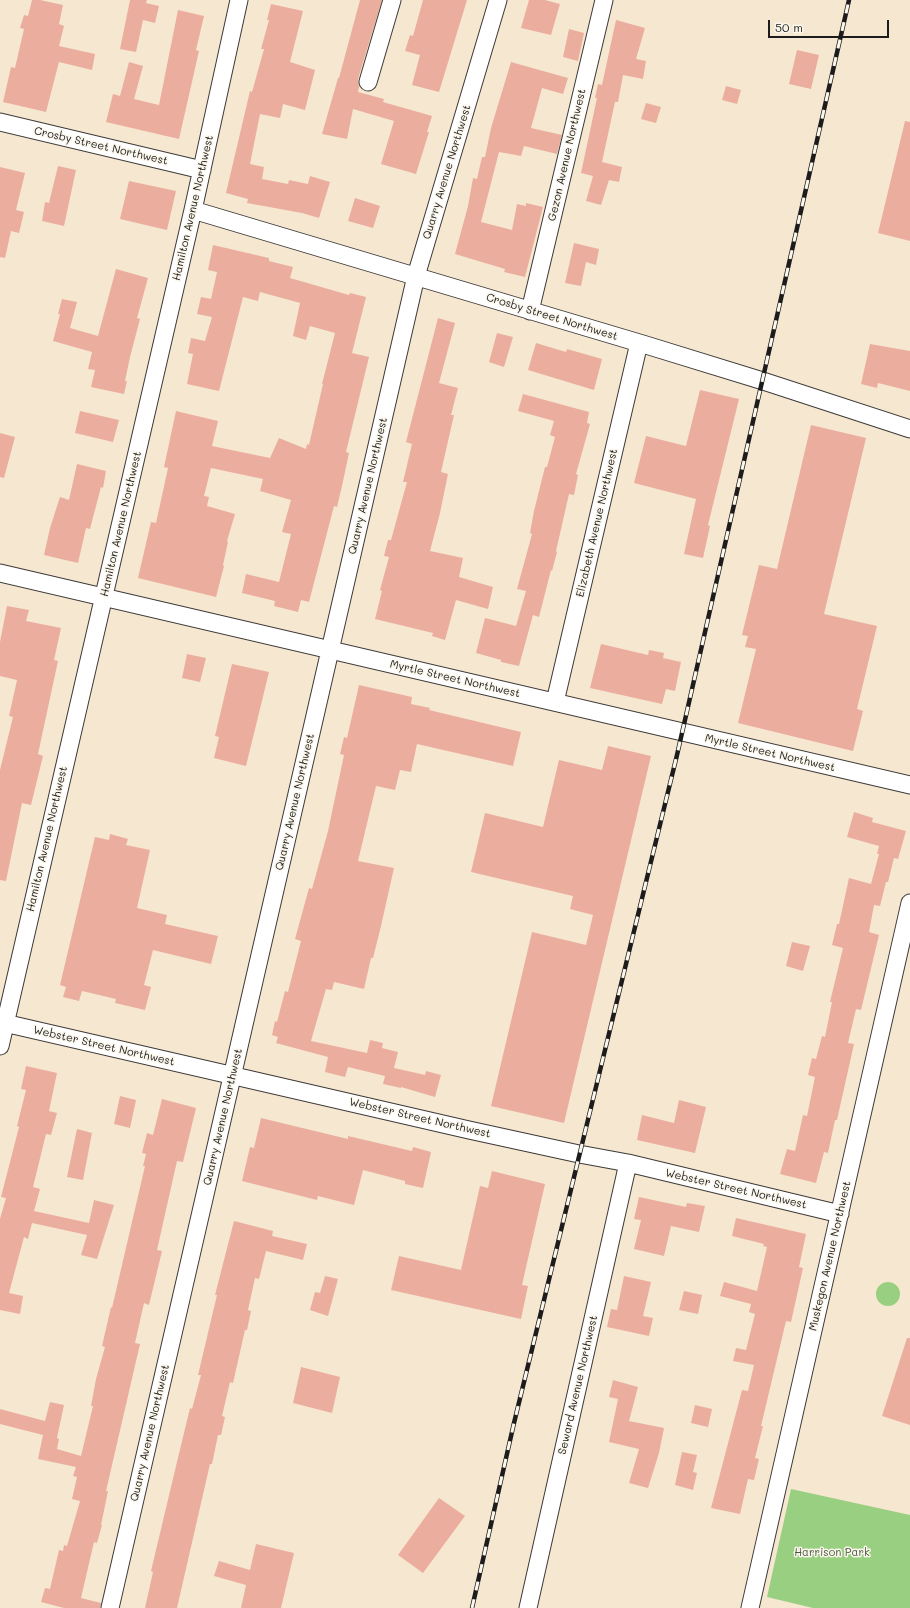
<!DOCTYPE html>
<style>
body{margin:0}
#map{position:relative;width:910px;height:1608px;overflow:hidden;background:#f6e7d1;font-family:Mali,sans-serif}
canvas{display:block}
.scale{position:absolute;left:768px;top:20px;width:121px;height:18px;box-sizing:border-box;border:2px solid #1c1c1c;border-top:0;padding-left:5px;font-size:12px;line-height:14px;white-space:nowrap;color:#1c1c1c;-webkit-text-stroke:3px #fbf7ec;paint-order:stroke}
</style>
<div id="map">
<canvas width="910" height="1608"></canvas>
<div class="scale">50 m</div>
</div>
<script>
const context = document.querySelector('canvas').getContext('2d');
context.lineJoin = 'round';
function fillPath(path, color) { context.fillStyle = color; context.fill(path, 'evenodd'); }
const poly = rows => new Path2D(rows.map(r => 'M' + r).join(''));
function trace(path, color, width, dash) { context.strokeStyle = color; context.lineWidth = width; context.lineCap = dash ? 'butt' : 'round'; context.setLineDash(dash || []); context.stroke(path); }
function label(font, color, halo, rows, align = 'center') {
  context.font = font + ' Mali,sans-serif'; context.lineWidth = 3; context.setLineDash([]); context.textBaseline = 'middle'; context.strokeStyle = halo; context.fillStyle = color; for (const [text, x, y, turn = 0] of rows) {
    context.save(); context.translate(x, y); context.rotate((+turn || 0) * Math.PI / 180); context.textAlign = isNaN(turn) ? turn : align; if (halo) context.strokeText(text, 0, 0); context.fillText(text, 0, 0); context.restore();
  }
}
const green = poly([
 '876 1294a12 12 0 1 1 24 0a12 12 0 1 1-24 0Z',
 [791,1489,910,1515,910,1608,813,1608,767,1597]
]);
const building = poly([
 [32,0,40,0,63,5,59,24,64,26,59,46,95,54,92,70,59,62,46,112,3,102,11,67,15,68,24,29,20,28,24,15,28,16],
 [130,0,147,0,146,3,159,6,155,23,143,20,136,52,120,49],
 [360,0,382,0,358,79,359,87,358,92,384,99,383,102,432,116,427,132,429,132,416,174,381,164,394,121,353,109,347,139,322,134,338,78,339,78],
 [423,0,467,0,439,92,412,85,420,55,405,51,410,35,413,36],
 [529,0,545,0,560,4,551,35,521,28],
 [271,4,303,11,290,62,315,70,305,110,283,104,280,118,260,114,250,164,264,167,262,179,288,184,289,180,308,184,310,176,330,182,319,218,302,213,247,203,248,199,226,193,250,91,252,92,264,49,261,49,269,20,267,20],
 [178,10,204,16,196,50,199,51,179,139,106,122,113,94,120,96,129,62,143,66,134,99,159,105],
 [616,20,645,28,636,59,646,61,643,79,623,75,618,102,615,102,602,162,622,167,619,182,609,180,601,205,586,201,593,176,581,173,597,98,595,98,598,84,602,85],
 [569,29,584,33,578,61,563,57],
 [797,50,819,55,811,89,789,84],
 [511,62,568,78,563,94,542,88,531,128,562,135,557,154,524,146,521,156,499,152,481,222,512,230,517,204,526,206,526,203,543,207,525,277,504,272,505,269,455,254,468,206,473,178,477,179,482,157,485,157,491,128],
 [726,86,741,90,737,104,722,100],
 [646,103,661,107,656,123,641,119],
 [905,121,910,122,910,241,878,233],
 [58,166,76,170,64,226,42,221,45,202,49,203],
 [0,167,25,173,16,210,24,212,19,233,11,231,5,258,0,257],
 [129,181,176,191,167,230,120,219],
 [355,198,380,206,373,228,348,221],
 [574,243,599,249,596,265,586,262,581,286,565,283],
 [213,245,269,258,269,261,293,267,290,278,349,295,350,293,366,297,352,353,369,357,346,452,349,453,342,486,337,507,334,506,309,602,301,600,298,612,274,606,275,601,242,593,246,574,279,582,291,534,282,532,291,500,260,491,263,479,211,468,204,496,209,497,207,506,235,514,227,541,228,542,223,565,224,566,216,597,138,578,151,522,156,523,168,468,164,467,176,411,218,421,212,446,270,458,279,438,306,449,307,444,309,445,323,384,322,384,335,333,310,326,306,340,293,336,300,303,260,292,258,301,243,297,219,391,187,384,193,354,188,353,191,338,205,341,212,317,197,314,201,297,211,299,217,272,208,270],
 [116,269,148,278,137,318,140,319,130,357,125,381,127,381,124,394,91,387,95,370,88,369,92,352,53,341,60,314,58,314,62,299,77,302,70,328,98,336],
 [438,318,455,323,439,383,458,388,451,415,454,415,441,472,448,474,440,513,430,551,463,558,459,577,493,587,488,609,456,600,445,640,432,636,433,633,375,619,382,591,380,590,389,557,384,556,388,540,391,540,407,482,403,482,412,444,406,442],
 [497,333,513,337,504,367,489,362],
 [536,343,566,352,567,349,602,359,594,390,528,370],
 [870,344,910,351,910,391,878,383,877,388,861,384],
 [700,390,739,399,708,525,710,526,703,558,684,554,696,499,634,483,646,436,686,446],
 [523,394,589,412,587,423,590,424,576,474,578,475,574,495,569,494,556,551,557,552,552,571,551,570,539,617,533,615,519,666,501,662,501,660,476,653,485,618,516,626,526,591,517,589,532,534,530,533,534,511,545,467,547,467,555,437,550,435,554,421,518,411],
 [80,411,119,420,113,442,75,433],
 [811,425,866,438,824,614,877,626,857,709,863,711,853,751,738,723,756,649,745,647,748,636,742,635,759,565,777,569],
 [0,433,15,437,4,478,0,477],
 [77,464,106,471,103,488,101,487,90,529,86,528,78,563,44,555,50,528,60,497,69,500],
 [7,606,29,610,26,621,61,628,54,660,58,661,38,754,43,756,31,805,22,803,6,881,0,880,0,770,13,717,9,716,17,680,0,676,0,642],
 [601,644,648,655,649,650,664,653,663,658,681,662,675,691,666,689,662,704,590,688],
 [187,654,206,658,200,682,182,678],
 [232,664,269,672,246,766,214,758,219,737,215,736],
 [359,685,412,697,411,704,430,708,429,710,521,732,513,766,417,744,411,772,400,770,395,790,376,786,358,861,394,868,381,926,373,958,371,958,364,989,334,982,332,990,326,989,311,1041,367,1053,370,1040,383,1043,382,1048,398,1052,394,1068,425,1075,426,1071,441,1075,435,1097,401,1087,401,1088,383,1084,385,1076,348,1067,345,1077,325,1072,328,1057,276,1043,278,1037,272,1035,275,1021,277,1022,285,991,288,992,301,941,295,939,309,888,312,889,328,831,344,755,340,754,344,737,347,738],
 [608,746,651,756,564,1123,491,1106,532,932,586,945,593,915,570,909,573,896,471,872,485,813,543,827,559,760,602,770],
 [854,812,873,818,872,822,906,831,898,859,894,858,888,882,886,882,880,906,874,905,869,932,879,935,861,1010,856,1009,848,1043,854,1044,837,1120,835,1120,828,1153,824,1152,816,1183,780,1174,787,1149,795,1151,803,1115,807,1116,815,1077,808,1075,812,1058,816,1059,822,1036,825,1037,832,1002,830,1002,843,948,832,945,837,924,839,924,849,878,871,884,879,854,877,854,879,846,847,837],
 [110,834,128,839,126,845,150,850,137,908,167,915,165,924,218,936,211,964,153,950,144,985,151,987,145,1010,115,1003,116,999,82,991,79,1001,63,997,66,987,60,985,95,837,109,840],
 [792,942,810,946,803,971,786,966],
 [26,1066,57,1073,49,1111,57,1113,51,1135,46,1134,33,1187,40,1189,34,1211,89,1223,94,1200,114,1205,97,1259,81,1255,87,1235,32,1223,28,1239,24,1237,9,1293,23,1296,20,1314,0,1310,0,1219,6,1198,1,1197,19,1127,17,1126,26,1090,21,1089],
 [120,1096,136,1100,130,1128,114,1124],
 [162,1099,196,1108,183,1162,177,1161,157,1250,162,1251,149,1305,144,1303,135,1343,140,1344,106,1491,108,1491,101,1525,102,1525,97,1543,94,1542,81,1598,101,1603,100,1608,64,1608,41,1602,45,1588,50,1589,59,1550,63,1551,64,1545,67,1546,80,1501,72,1499,77,1477,73,1476,76,1467,38,1459,43,1435,0,1424,0,1409,45,1421,50,1402,64,1405,57,1438,59,1439,57,1449,81,1456,93,1406,91,1406,96,1379,105,1347,102,1346,111,1307,112,1308,145,1166,143,1166,146,1154,142,1153,147,1133,153,1135],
 [679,1100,706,1107,695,1153,637,1140,642,1115,674,1123],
 [261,1118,348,1139,348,1136,412,1151,413,1147,431,1152,423,1188,405,1184,405,1181,363,1170,354,1205,318,1196,317,1200,242,1181,250,1147,254,1148],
 [77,1129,92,1133,83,1180,67,1177],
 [492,1171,545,1184,522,1285,528,1286,521,1319,391,1290,399,1256,461,1270,480,1186,488,1188],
 [639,1197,686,1207,687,1203,705,1206,699,1232,671,1226,664,1256,634,1249,641,1220,634,1219],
 [736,1218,806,1234,799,1267,803,1268,791,1322,786,1321,761,1426,763,1426,755,1458,759,1459,754,1480,748,1479,740,1514,711,1508,742,1390,748,1391,754,1365,733,1361,736,1348,746,1350,755,1314,749,1312,751,1304,720,1296,724,1282,757,1291,767,1247,763,1246,764,1244,732,1236],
 [234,1221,273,1231,272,1236,307,1244,303,1260,266,1251,259,1279,255,1278,248,1310,251,1311,247,1330,245,1330,233,1383,230,1382,222,1416,225,1417,221,1435,218,1435,212,1464,210,1464,177,1608,145,1608,153,1572,151,1571,176,1466,190,1408,192,1409,201,1375,198,1375,217,1295,215,1295],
 [325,1276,338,1279,328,1316,310,1310,315,1292,320,1293],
 [624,1276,651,1282,643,1316,653,1318,649,1336,607,1327,611,1309,617,1310],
 [684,1291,702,1295,698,1314,679,1310],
 [907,1338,910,1338,910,1425,882,1416],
 [301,1367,340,1377,332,1413,293,1403],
 [613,1380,638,1387,629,1421,664,1428,659,1453,648,1488,629,1483,639,1449,609,1442,618,1399,609,1397],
 [695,1405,712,1409,708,1427,691,1423],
 [682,1452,697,1455,693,1472,697,1473,693,1490,675,1485],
 [439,1498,465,1516,423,1573,398,1555],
 [256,1544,294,1553,281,1608,241,1608,246,1585,214,1576,219,1561,250,1570]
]);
const minor = poly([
 [368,82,392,0],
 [0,122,202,170],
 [193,210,646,345,763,381,910,429],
 [530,311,604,0],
 [0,573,910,785],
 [555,702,639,343],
 [0,1022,469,1130,579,1154,628,1163,840,1214],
 [0,1046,193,210,239,0],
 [110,1608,416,276,498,0],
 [528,1608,628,1163],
 [750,1608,910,903]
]);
const rail = poly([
 [472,1608,514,1423,677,755,849,0]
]);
const streetNames = [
 ["Crosby Street Northwest",101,146,13],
 ["Gezon Avenue Northwest",567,155,-77],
 ["Quarry Avenue Northwest",447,172,-73],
 ["Hamilton Avenue Northwest",193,208,-77],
 ["Crosby Street Northwest",552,317,17],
 ["Quarry Avenue Northwest",368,486,-77],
 ["Elizabeth Avenue Northwest",597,523,-77],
 ["Hamilton Avenue Northwest",121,524,-77],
 ["Myrtle Street Northwest",455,679,13],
 ["Myrtle Street Northwest",770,753,13],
 ["Quarry Avenue Northwest",295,802,-77],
 ["Hamilton Avenue Northwest",47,839,-77],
 ["Webster Street Northwest",104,1046,13],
 ["Quarry Avenue Northwest",223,1117,-77],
 ["Webster Street Northwest",420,1118,13],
 ["Webster Street Northwest",736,1189,13],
 ["Muskegon Avenue Northwest",830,1256,-77],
 ["Seward Avenue Northwest",578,1385,-77],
 ["Quarry Avenue Northwest",150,1433,-77]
];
const parkNames = [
 ["Harrison Park",832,1553]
];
fillPath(green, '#99cf80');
fillPath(building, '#ebae9e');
trace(minor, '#3d3a37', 19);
trace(minor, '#fff', 17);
trace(rail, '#1c1c1c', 4.5);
trace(rail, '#fbf7ec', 3, [9]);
label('11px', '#1c1c1c', '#fbf7ec', streetNames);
label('11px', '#485b3f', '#fbf7ec', parkNames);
</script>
